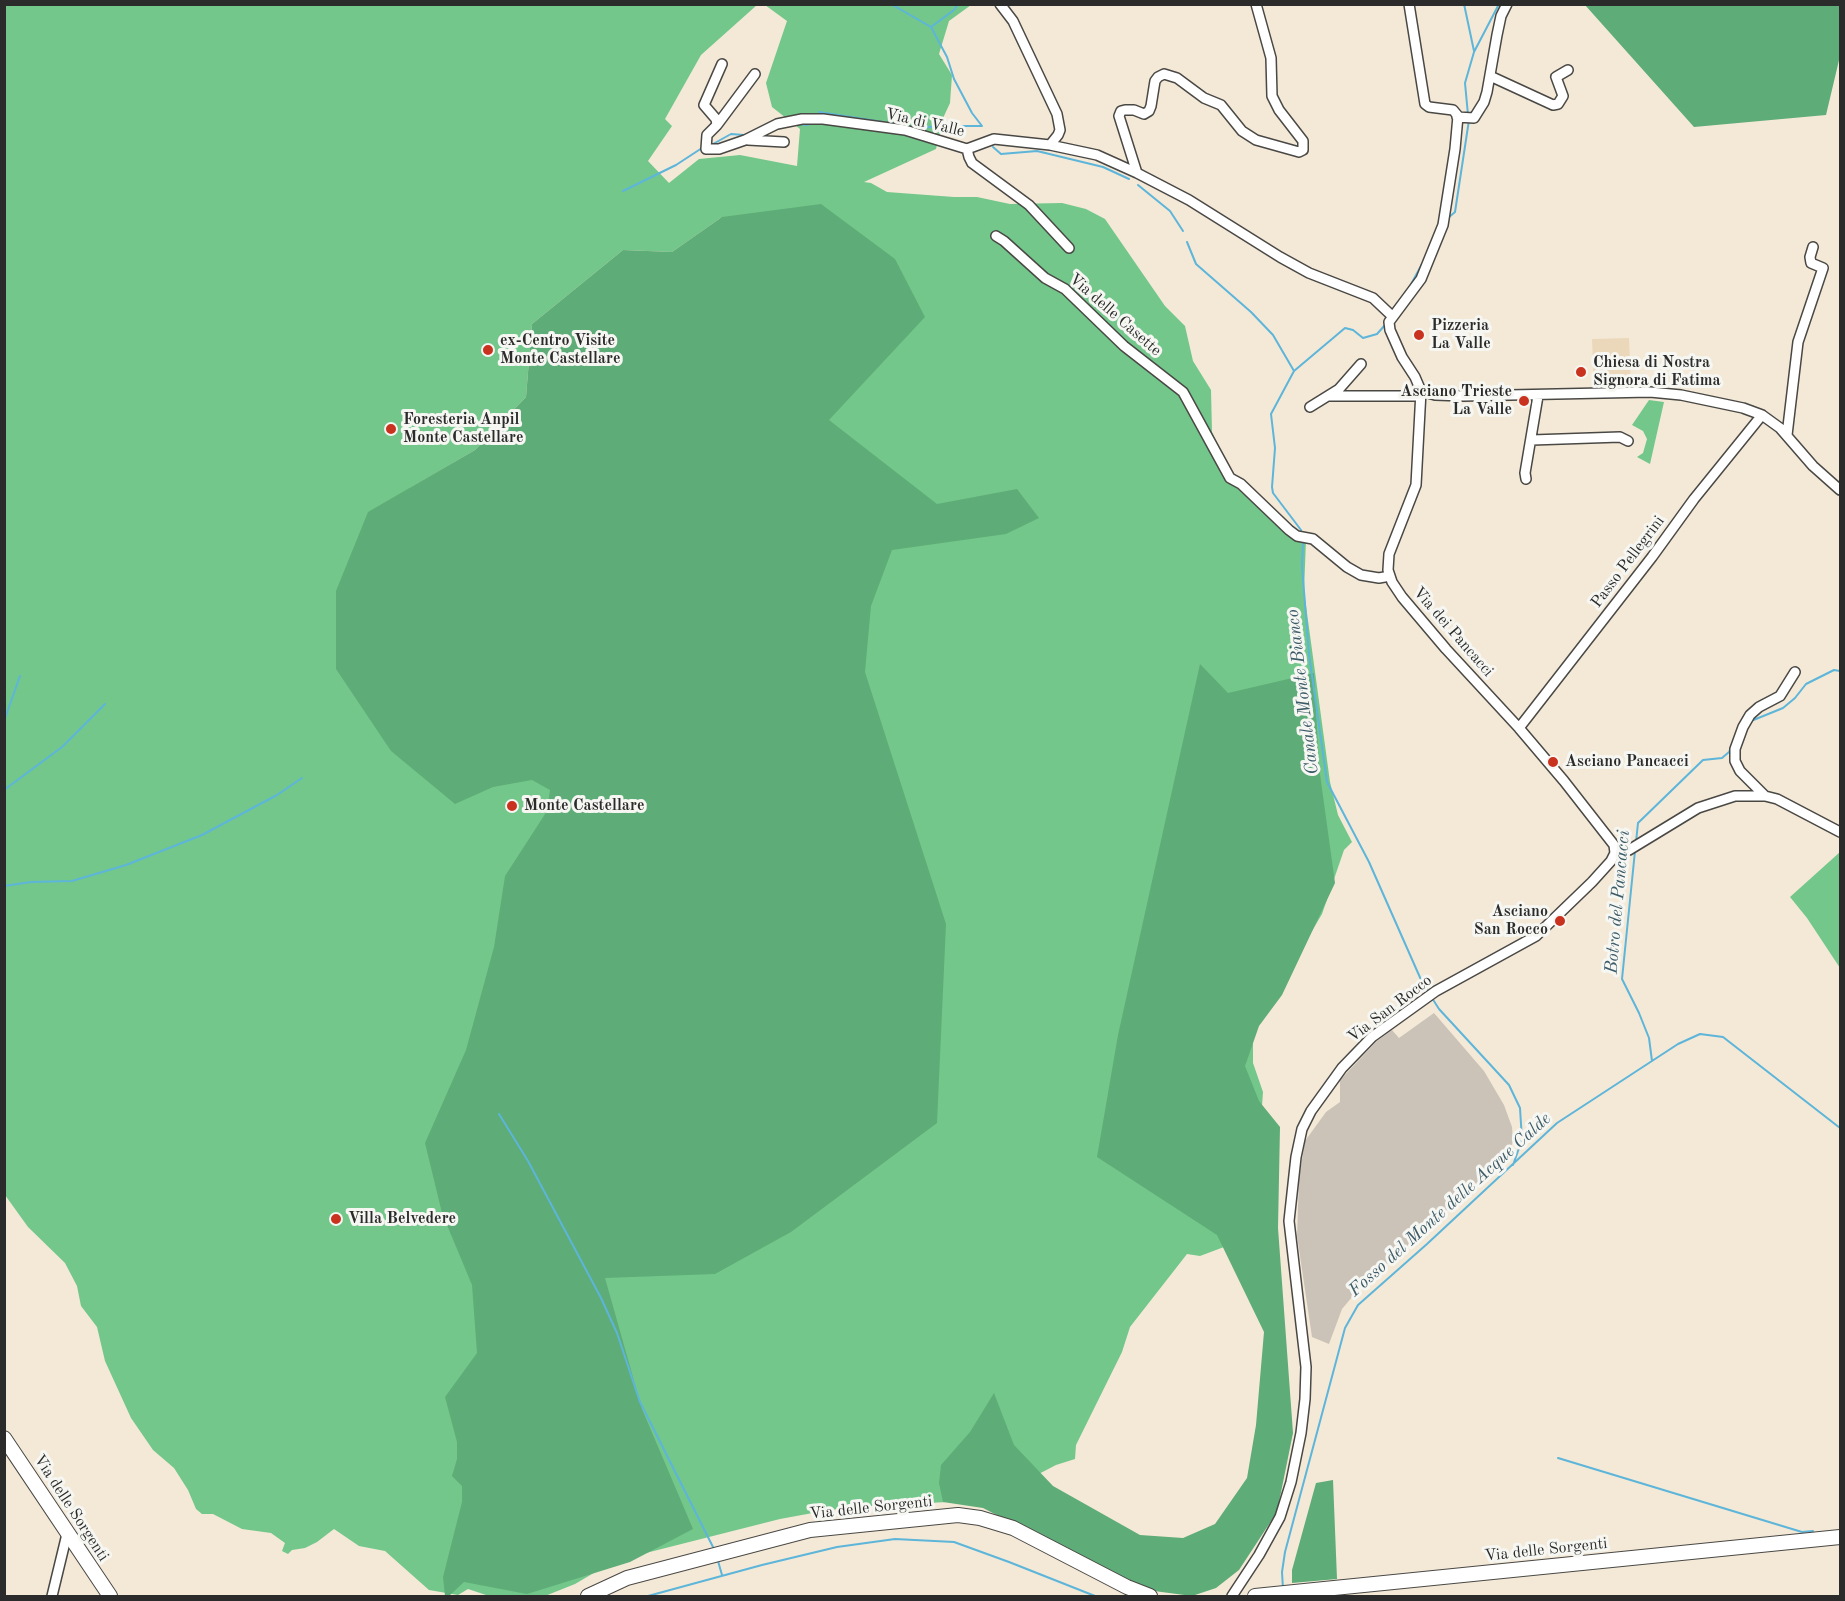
<!DOCTYPE html>
<style>
body{margin:0}
#map{position:relative;width:1845px;height:1601px;overflow:hidden;background:#f4e9d7;font-family:"Old Standard TT",serif}
canvas{display:block}
.frame{position:absolute;inset:0;border:6px solid #2b2b2b;pointer-events:none}
</style>
<div id="map">
<canvas width="1845" height="1601"></canvas>
<div class="frame"></div>
</div>
<script>
const context = document.querySelector('canvas').getContext('2d');
context.lineJoin = 'round';
function fillPath(path, color) { context.fillStyle = color; context.fill(path, 'evenodd'); }
const poly = rows => new Path2D(rows.map(r => 'M' + r).join(''));
function trace(path, color, width, dash) { context.strokeStyle = color; context.lineWidth = width; context.lineCap = dash ? 'butt' : 'round'; context.setLineDash(dash || []); context.stroke(path); }
function label(font, color, halo, rows, align = 'center') {
  context.font = font + ' "Old Standard TT",serif'; context.lineWidth = 6; context.setLineDash([]); context.textBaseline = 'middle'; context.strokeStyle = halo; context.fillStyle = color; for (const [text, x, y, turn = 0] of rows) {
    context.save(); context.translate(x, y); context.rotate((+turn || 0) * Math.PI / 180); context.textAlign = isNaN(turn) ? turn : align; if (halo) context.strokeText(text, 0, 0); context.fillText(text, 0, 0); context.restore();
  }
}
const built = poly([
 [1629,338,1631,386,1594,388,1592,339]
]);
const industrial = poly([
 [1434,1013,1484,1071,1504,1105,1512,1127,1513,1142,1506,1157,1497,1166,1358,1290,1342,1309,1329,1344,1312,1337,1297,1236,1299,1178,1305,1141,1326,1112,1340,1102,1340,1080,1377,1041,1392,1030,1399,1038]
]);
const green = poly([
 [4,5,757,5,701,55,665,119,672,126,648,161,669,183,699,159,740,155,797,166,800,129,772,107,766,83,787,21,765,5,971,5,949,21,939,54,952,75,950,103,944,116,936,149,864,182,871,183,887,192,954,197,977,197,1010,204,1062,203,1086,209,1105,219,1165,306,1185,326,1193,361,1211,390,1212,432,1223,455,1230,484,1237,488,1283,529,1306,540,1304,591,1330,782,1338,815,1352,842,1344,850,1322,914,1253,1031,1253,1063,1263,1092,1260,1134,1224,1247,1200,1256,1187,1254,1130,1327,1122,1352,1076,1445,1075,1459,1056,1465,1031,1478,947,1502,871,1506,829,1510,780,1519,634,1556,604,1567,575,1584,545,1596,489,1596,468,1589,458,1595,429,1590,385,1551,359,1546,334,1529,317,1542,305,1548,292,1550,288,1554,282,1551,285,1543,271,1533,242,1529,213,1514,202,1514,196,1509,188,1490,174,1468,153,1450,131,1418,105,1361,97,1327,81,1306,77,1286,65,1263,28,1227,5,1195],
 [722,217,416,510,410,488,475,450,526,397,532,324,623,250,672,252],
 [1649,400,1664,402,1650,464,1637,457,1643,453,1647,439,1643,431,1632,425],
 [1840,852,1840,968,1807,918,1790,897]
]);
const forest = poly([
 [1585,5,1840,5,1840,56,1826,115,1694,127],
 [821,204,895,259,925,317,829,420,937,504,1017,489,1039,518,1006,534,892,550,871,606,865,672,946,924,937,1123,791,1232,715,1274,605,1278,642,1409,693,1529,630,1562,527,1594,464,1582,449,1596,445,1596,443,1577,462,1502,462,1486,452,1476,457,1459,457,1442,445,1397,477,1353,472,1285,442,1213,425,1143,466,1050,494,947,505,876,547,811,550,790,532,780,493,787,455,804,391,751,336,669,336,591,368,512,475,450,526,397,532,324,623,250,672,252,722,217],
 [1200,664,1228,693,1314,673,1319,767,1335,883,1282,995,1259,1026,1245,1066,1259,1101,1280,1127,1278,1228,1293,1433,1277,1512,1239,1570,1216,1588,1192,1596,1154,1591,1075,1555,983,1508,943,1502,939,1483,941,1465,970,1432,994,1393,1014,1445,1053,1486,1140,1535,1183,1538,1215,1524,1247,1478,1256,1425,1264,1332,1217,1235,1097,1157,1118,1035],
 [1333,1480,1337,1579,1292,1583,1292,1570,1316,1483]
]);
const stream = poly([
 [891,4,931,27],
 [1464,4,1474,51],
 [931,27,947,57,954,79,972,113,982,126],
 [931,27,954,10,958,4],
 [819,112,896,124],
 [1468,115,1465,83,1474,52,1499,4],
 [797,124,808,125],
 [905,126,925,128,950,123,956,126,982,126],
 [713,144,731,134,744,135],
 [993,147,1001,154,1037,151,1103,167,1129,179],
 [1138,185,1170,211,1183,231],
 [623,191,676,165,702,148],
 [1448,218,1455,212,1469,120],
 [1187,242,1196,264,1251,312,1273,335,1294,371],
 [1409,288,1422,264],
 [1393,309,1402,297],
 [1302,535,1301,530,1273,493,1272,487,1275,448,1271,414,1294,371,1345,328,1353,330,1363,338,1377,334,1385,325],
 [1303,541,1302,566,1309,654,1327,782,1369,862,1422,982,1429,993],
 [4,721,20,676],
 [1751,721,1783,708,1795,698,1806,684,1834,670,1840,671],
 [4,790,62,747,105,704],
 [1636,842,1638,823,1703,760,1722,758,1729,752,1731,747],
 [1635,851,1622,979,1639,1013,1649,1038,1652,1061],
 [4,886,31,882,72,881,126,865,202,835,277,795,302,778],
 [1432,998,1439,1009,1509,1085,1520,1108,1522,1140,1513,1165],
 [499,1114,528,1161,601,1298,617,1333,640,1402,713,1547],
 [1558,1458,1802,1532,1813,1531],
 [718,1561,722,1575],
 [1283,1589,1282,1572,1285,1552,1345,1328,1358,1305,1427,1244,1557,1123,1678,1044,1700,1034,1723,1037,1840,1128],
 [648,1596,762,1565,837,1547,895,1539,954,1542,1009,1562,1095,1596]
]);
const street = poly([
 [1000,4,1013,21,1057,114,1060,130,1058,135,1050,145],
 [1409,4,1425,104,1429,107,1453,110,1458,116,1455,149,1443,225,1421,279,1389,322,1390,330,1402,357,1415,377,1421,391,1416,485,1389,554,1388,570,1392,582,1402,597,1446,649,1519,728,1564,781,1614,845,1615,853],
 [722,64,704,105,716,119,717,125,707,135,706,149,719,149,745,140,777,124,802,119,823,119,905,130,967,149,994,139,1050,145,1097,155,1137,173,1189,200,1280,257,1309,273,1373,298,1392,316],
 [1490,76,1553,105,1558,104,1563,96,1556,77,1568,70],
 [1457,117,1474,118,1484,102,1487,92,1497,35,1501,16,1507,4],
 [717,125,755,74],
 [748,140,784,142],
 [967,149,969,157,972,163,1029,205,1069,248],
 [1137,173,1119,116,1121,111,1125,110,1134,110,1144,114,1149,111,1151,106,1155,81,1158,77,1164,74,1177,78,1204,98,1221,105,1242,131,1256,140,1299,152,1303,150,1303,141,1279,110,1272,96,1271,58,1256,4],
 [996,236,1004,241,1045,278,1065,289,1124,346,1183,392,1230,478,1241,484,1289,530,1297,536,1313,539,1347,567,1361,575,1379,578,1390,576],
 [1421,391,1435,395,1463,396,1650,392,1681,395,1743,408,1762,415,1780,428,1813,466,1840,490],
 [1330,396,1420,396],
 [1310,407,1339,389,1361,364],
 [1787,435,1798,342,1823,268,1811,263,1810,257,1813,247],
 [1532,440,1620,437,1628,441],
 [1526,479,1525,473,1538,396],
 [1519,728,1652,557,1694,499,1762,415],
 [1765,796,1740,771,1735,761,1735,749,1743,727,1750,715,1759,707,1780,696,1795,672],
 [1615,853,1629,850,1698,808,1735,796,1765,796,1777,799,1840,832],
 [52,1596,67,1534],
 [1232,1596,1259,1555,1280,1517,1291,1482,1301,1433,1305,1399,1306,1367,1289,1221,1296,1157,1302,1129,1311,1111,1342,1068,1372,1037,1436,991,1536,936,1592,882,1611,861,1615,853]
]);
const secondary = poly([
 [4,1438,110,1596],
 [588,1596,627,1578,810,1530,958,1515,980,1518,1013,1528,1127,1587,1150,1596],
 [1255,1596,1840,1537]
]);
const markers = [
 [1419,335,6,"#c8321e"],
 [488,350,6,"#c8321e"],
 [1581,372,6,"#c8321e"],
 [1524,401,6,"#c8321e"],
 [391,429,6,"#c8321e"],
 [1553,762,6,"#c8321e"],
 [512,806,6,"#c8321e"],
 [1560,921,6,"#c8321e"],
 [336,1219,6,"#c8321e"]
];
const streetNames = [
 ["Via di Valle",925,123,13],
 ["Via delle Casette",1115,315,41],
 ["Passo Pellegrini",1628,562,-53],
 ["Via dei Pancacci",1453,632,49],
 ["Via San Rocco",1390,1009,-37],
 ["Via delle Sorgenti",71,1508,57],
 ["Via delle Sorgenti",871,1508,-6],
 ["Via delle Sorgenti",1546,1550,-6]
];
const poiNames = [
 ["Pizzeria",1431,326],
 ["La Valle",1431,344],
 ["ex-Centro Visite",500,341],
 ["Monte Castellare",500,359],
 ["Chiesa di Nostra",1593,363],
 ["Signora di Fatima",1593,381],
 ["Asciano Trieste",1512,392,"right"],
 ["La Valle",1512,410,"right"],
 ["Foresteria Anpil",403,420],
 ["Monte Castellare",403,438],
 ["Asciano Pancacci",1565,762],
 ["Monte Castellare",524,806],
 ["Asciano",1548,912,"right"],
 ["San Rocco",1548,930,"right"],
 ["Villa Belvedere",348,1219]
];
const waterNames = [
 ["Canale Monte Bianco",1303,692,-97],
 ["Botro del Pancacci",1618,902,-85],
 ["Fosso del Monte delle Acque Calde",1450,1205,-42]
];
fillPath(built, '#ebd8ba');
fillPath(industrial, '#cbc3b8');
fillPath(green, '#73c78b');
fillPath(forest, '#5eac77');
trace(stream, '#5db5da', 2);
trace(street, '#494845', 12);
trace(secondary, '#494845', 16);
trace(street, '#fff', 9);
trace(secondary, '#fff', 14);
for (const [x, y, r, color] of markers) { const dot = new Path2D(); dot.arc(x, y, r, 0, 2 * Math.PI); context.fillStyle = color; context.fill(dot); trace(dot, '#f6f6f2', 2); }
label('16px', '#2b2b2b', '#f6f6f2', streetNames);
label('bold 16px', '#2b2b2b', '#f6f6f2', poiNames, 'left');
label('italic 18px', '#3c5b68', '#f6f6f2', waterNames);
</script>
